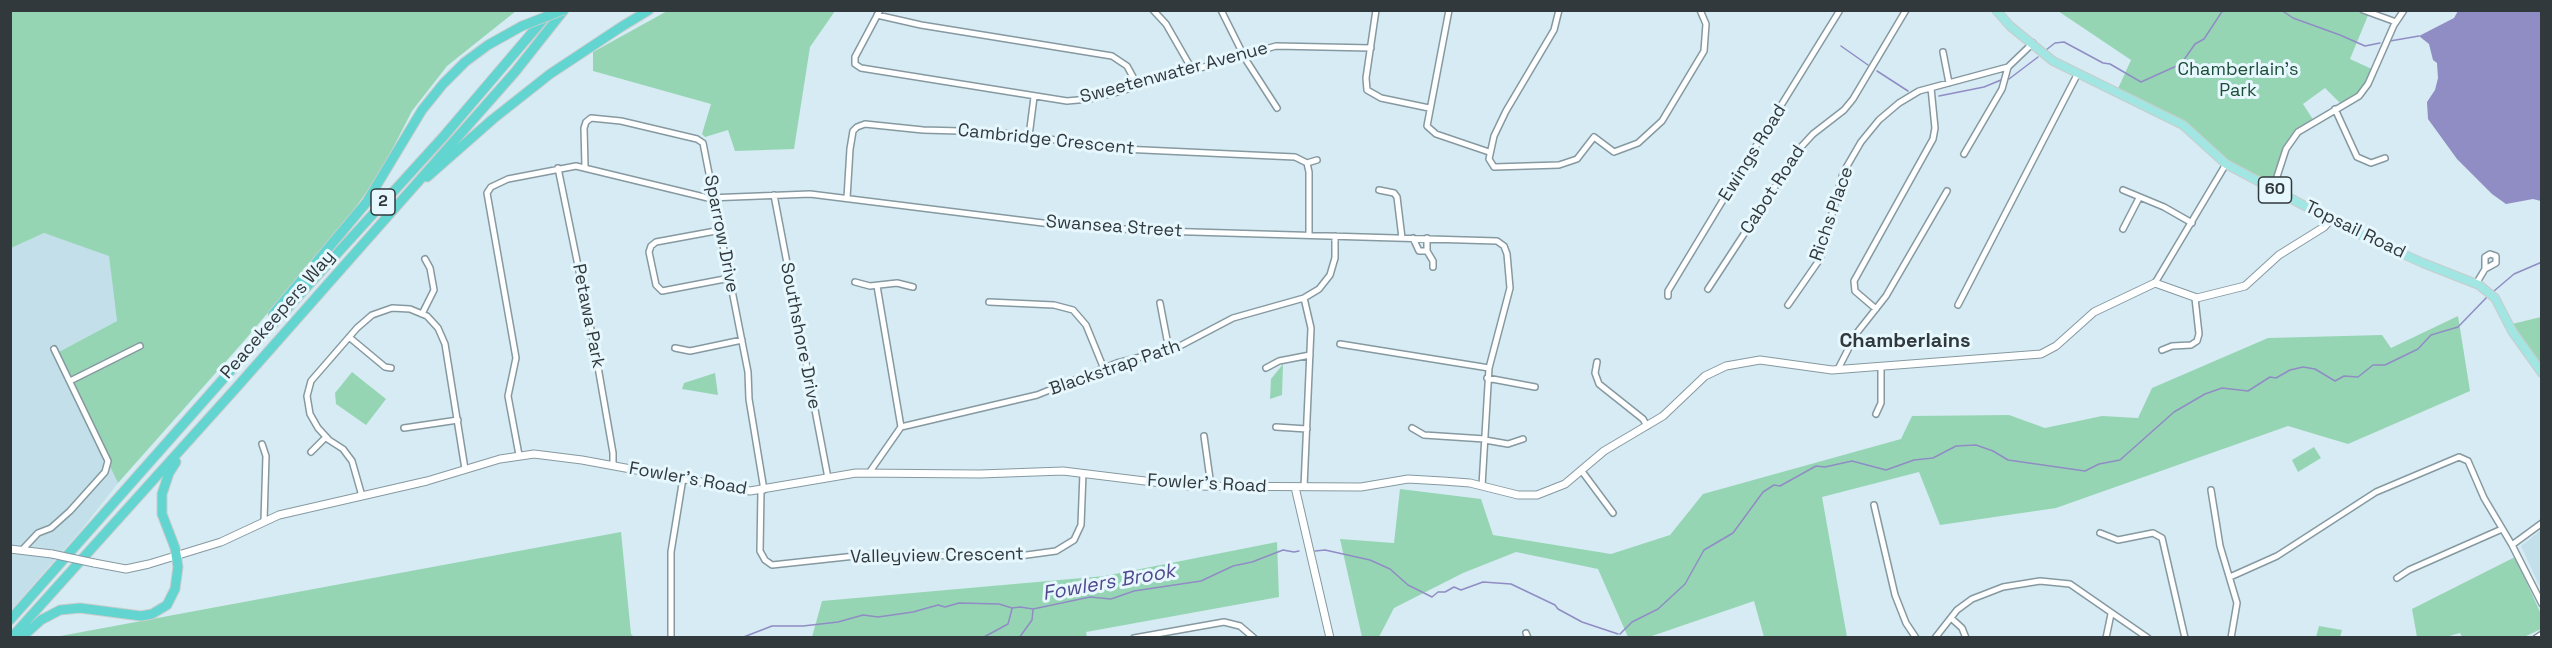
<!DOCTYPE html>
<style>
body{margin:0}
#map{position:relative;width:2552px;height:648px;overflow:hidden;background:#d6ebf3;font-family:"Space Grotesk",sans-serif}
canvas{display:block}
.frame{position:absolute;inset:0;border:12px solid #31393c;pointer-events:none}
</style>
<div id="map">
<canvas width="2552" height="648"></canvas>
<div class="frame"></div>
</div>
<script>
const context = document.querySelector('canvas').getContext('2d');
context.lineJoin = 'round';
function fillPath(path, color) { context.fillStyle = color; context.fill(path, 'evenodd'); }
const poly = rows => new Path2D(rows.map(r => 'M' + r).join(''));
function trace(path, color, width, dash) { context.strokeStyle = color; context.lineWidth = width; context.lineCap = dash ? 'butt' : 'round'; context.setLineDash(dash || []); context.stroke(path); }
function label(font, color, halo, rows, align = 'center') {
  context.font = font + ' "Space Grotesk",sans-serif'; context.lineWidth = 6; context.setLineDash([]); context.textBaseline = 'middle'; context.strokeStyle = halo; context.fillStyle = color; for (const [text, x, y, turn = 0] of rows) {
    context.save(); context.translate(x, y); context.rotate((+turn || 0) * Math.PI / 180); context.textAlign = isNaN(turn) ? turn : align; if (halo) context.strokeText(text, 0, 0); context.fillText(text, 0, 0); context.restore();
  }
}
const built = poly([
 [44,233,109,255,117,321,55,354,118,483,82,529,11,610,11,248],
 [2541,530,2541,589,2521,546]
]);
const green = poly([
 [669,10,835,11,810,47,794,149,735,151,728,130,705,137,702,134,711,104,593,71,593,52],
 [2335,10,2369,13,2350,59,2374,70,2359,96,2342,105,2325,88,2303,104,2314,121,2298,133,2286,148,2273,189,2226,164,2183,125,2116,93,2131,60,2058,11],
 [11,11,516,11,447,66,412,111,380,173,348,218,244,341,118,483,55,354,117,321,109,256,44,233,11,248],
 [2458,316,2470,391,2348,444,2288,426,2056,508,1940,525,1919,472,1822,497,1847,637,1764,637,1754,601,1649,637,1628,637,1598,569,1516,552,1463,573,1394,608,1379,637,1362,637,1340,539,1394,543,1400,489,1481,499,1493,535,1611,554,1670,535,1703,494,1901,439,1912,416,2009,415,2045,428,2102,416,2138,418,2152,388,2268,338,2382,335,2391,348],
 [2541,317,2541,365,2512,324],
 [1283,364,1282,395,1270,399,1271,379],
 [352,372,386,399,366,425,336,404,335,393],
 [715,373,718,395,682,389,684,383],
 [2314,447,2321,458,2298,472,2292,460],
 [621,532,631,634,634,637,55,637],
 [1277,542,1279,597,1086,632,1087,637,812,637,822,601,1105,576],
 [2515,557,2541,614,2541,629,2524,637,2462,637,2460,633,2446,637,2417,637,2412,609],
 [2319,626,2342,630,2340,637,2316,637]
]);
const water = poly([
 [2458,11,2541,11,2541,201,2533,199,2506,204,2492,194,2457,159,2428,119,2427,102,2435,90,2438,78,2437,63,2433,60,2429,44,2419,36,2454,18]
]);
const stream = poly([
 [2281,10,2293,18,2340,35,2365,46,2380,43],
 [2390,41,2419,36],
 [1841,46,1868,65],
 [2046,50,2055,43,2064,42,2103,63,2110,64,2141,82,2181,64,2195,44,2204,39,2223,10],
 [1877,71,1908,91],
 [2009,79,2038,57],
 [1939,96,1984,87,2001,80],
 [2494,291,2514,274,2542,262],
 [1315,551,1325,550,1370,560,1390,569,1408,585,1432,597,1438,592,1445,592,1454,587,1461,590,1483,582,1511,584,1555,605,1558,609,1582,622,1618,634],
 [1620,634,1632,622,1658,609,1685,584,1704,550,1733,533,1763,492,1774,485,1780,486,1816,466,1825,467,1852,461,1886,470,1914,460,1933,458,1956,446,1976,445,1993,451,2008,460,2085,471,2099,464,2120,460,2174,412,2205,394,2222,388,2248,391,2270,377,2276,378,2290,370,2303,367,2315,369,2335,381,2344,376,2358,377,2373,365,2385,365,2418,349,2431,335,2458,327,2487,297],
 [741,638,772,626,803,626,838,622,863,615,878,617,913,612,938,605,945,607,959,603,999,604,1012,608,1020,607,1033,609,1090,597,1111,599,1134,591,1201,581,1233,566,1252,562,1283,550,1294,552,1299,551],
 [982,638,1008,624,1012,609],
 [1019,638,1032,620,1033,610]
]);
const minor = poly([
 [880,10,855,57,855,64,861,68,1067,101,1089,99,1121,91,1276,46,1371,48],
 [1153,10,1166,24,1193,71],
 [1221,10,1246,60,1277,108],
 [1376,10,1366,78,1367,90,1381,98,1429,108],
 [1449,10,1427,126,1436,134,1489,152],
 [1559,10,1554,30,1506,111,1494,136,1489,159,1494,167,1559,165,1577,159,1594,137,1614,152,1638,143,1662,121,1704,51,1706,24,1700,10],
 [2363,10,2396,22],
 [877,15,921,25,1112,56,1127,66,1138,86],
 [1943,52,1949,83],
 [2335,109,2357,157,2371,163,2385,158],
 [1029,136,1034,97],
 [1964,154,2002,89,2008,67],
 [1307,163,1317,160],
 [585,166,584,128,586,122,591,118,621,121,697,139,703,143,748,372,749,399,764,490],
 [558,168,594,344,613,453,613,465],
 [2273,189,2286,149,2298,132,2359,96,2368,84,2394,25,2404,10],
 [1379,190,1394,193,1397,197,1402,238],
 [2123,190,2164,207,2192,223],
 [774,195,828,478],
 [847,198,850,149,853,131,857,127,865,124,923,130,997,132,1122,149,1295,157,1307,163,1309,172,1309,235],
 [2123,229,2139,198],
 [721,230,656,242,651,246,649,252,656,285,662,291,730,278],
 [1413,238,1419,251,1427,251],
 [1427,238,1427,251,1433,261,1433,267],
 [855,282,870,286,897,283,913,287],
 [2155,283,2226,164],
 [2476,284,2485,269,2485,257,2490,254,2496,256,2496,263,2485,269],
 [877,286,901,427],
 [1708,289,1801,147,1813,134,1844,110,1853,99,1906,10],
 [1668,296,1668,291,1743,167,1840,10],
 [1304,298,1311,328,1304,487],
 [989,302,1054,305,1073,310,1086,325,1104,369],
 [1160,303,1169,350],
 [1788,305,1820,259,1843,173,1861,142,1879,120,1899,103,1919,91,2008,67,2033,43],
 [1958,305,2077,75],
 [1876,309,1855,291,1854,281,1933,139,1935,128,1931,88],
 [422,314,434,290,430,268,425,259],
 [349,337,385,367,391,368],
 [1340,344,1489,368],
 [675,348,690,351,742,340],
 [2162,350,2172,346,2191,345,2197,341,2199,334,2195,298],
 [1597,362,1595,373,1599,384,1643,419,1647,426],
 [1266,368,1279,361,1310,355],
 [1838,369,1856,334,1886,296,1947,191],
 [1487,378,1535,387],
 [70,381,140,346],
 [1876,414,1881,403,1881,366],
 [1276,427,1307,429],
 [404,428,458,420],
 [1412,428,1424,435,1485,439],
 [1204,436,1211,486],
 [1485,440,1508,444,1523,439],
 [262,444,266,456,264,521],
 [311,452,326,437],
 [519,455,508,396,516,358,487,193,491,187,508,179,576,166,708,198,810,194,1067,226,1159,231,1497,241,1504,246,1507,254,1510,288,1489,368,1482,486],
 [1581,470,1613,513],
 [869,473,901,427,1037,395,1117,363,1176,348,1233,318,1304,298,1319,289,1330,275,1335,258,1335,236],
 [761,490,760,551,765,560,772,565,874,554,1012,557,1056,551,1074,540,1081,525,1083,473],
 [2211,490,2220,546,2237,603,2231,638],
 [362,496,352,461,343,449,329,440,318,428,310,414,307,396,311,381,357,328,372,315,392,308,410,309,427,316,438,328,445,344,465,469],
 [1874,505,1895,595,1906,623,1916,638],
 [2100,533,2118,540,2153,533,2162,538,2185,638],
 [2512,545,2542,523],
 [22,550,38,533,51,528,70,511,105,472,108,461,54,349],
 [2230,577,2277,556,2376,492,2459,457,2468,461,2484,498,2512,545,2542,604],
 [2397,578,2409,570,2502,529],
 [1951,618,1962,628,1966,638],
 [1526,633,1528,638],
 [671,638,671,552,683,478],
 [1134,638,1224,622,1240,626,1254,638],
 [1935,638,1957,610,1972,599,2003,587,2040,581,2070,584,2148,638],
 [2106,638,2111,614],
 [2536,638,2542,634]
]);
const tertiary = poly([
 [1295,487,1330,638],
 [10,549,52,554],
 [94,563,126,569,149,564,221,542,279,515,427,481,500,459,534,454,582,460,750,491,856,473,980,474,1063,471,1186,486,1361,487,1408,479,1443,481,1470,483,1518,495,1537,495,1565,484,1604,451,1663,416,1705,376,1726,366,1760,360,1832,370,2041,354,2056,346,2094,312,2155,283,2197,298,2245,286,2279,255,2324,227,2331,219]
]);
const primary = poly([
 [1996,10,2010,26,2053,61,2183,125,2226,164,2350,230,2423,263,2479,285,2495,298,2512,331,2542,373]
]);
const motorway = poly([
 [427,177,493,119,550,74,621,27,649,10],
 [273,314,366,203,422,110,443,84,465,62,488,45,522,26],
 [10,620,224,378,443,137,547,15],
 [11,638,236,388,515,72,564,10],
 [21,638,41,620,60,610,80,608,141,616,152,614,167,605,175,589,178,567,175,548,162,514,162,494,169,473,176,462]
]);
const tertiaryBridge = poly([
 [52,554,94,563]
]);
const motorwayBridge = poly([
 [522,26,563,10]
]);
const shields = [
 [2275,190,33],
 [383,202,24]
];
const shieldNames = [
 ["60",2275,190],
 ["2",383,202]
];
const parkNames = [
 ["Chamberlain's",2238,70],
 ["Park",2238,91]
];
const streetNames = [
 ["Sweetenwater Avenue",1174,73,-15],
 ["Cambridge Crescent",1046,140,6],
 ["Ewings Road",1753,153,-58],
 ["Cabot Road",1773,190,-57],
 ["Richs Place",1832,214,-71],
 ["Swansea Street",1114,227,4],
 ["Topsail Road",2355,230,26],
 ["Sparrow Drive",721,234,79],
 ["Peacekeepers Way",278,315,-49],
 ["Petawa Park",588,316,79],
 ["Southshore Drive",800,336,79],
 ["Blackstrap Path",1115,368,-19],
 ["Fowler's Road",688,479,10],
 ["Fowler's Road",1207,484,3],
 ["Valleyview Crescent",937,556,-1]
];
const neighbourhoodNames = [
 ["Chamberlains",1905,342]
];
const waterNames = [
 ["Fowlers Brook",1109,583,-10]
];
fillPath(built, '#c2dfea');
fillPath(green, '#96d5b4');
fillPath(water, '#908cc4');
trace(stream, '#908cc4', 1.5);
trace(minor, '#8699a1', 8);
trace(tertiary, '#8699a1', 9);
trace(primary, '#c9cccc', 10);
trace(motorway, '#c9cccc', 11);
trace(minor, '#fff', 5);
trace(tertiary, '#fff', 7);
trace(primary, '#a1e6e3', 8);
trace(motorway, '#62d5d1', 9);
trace(tertiaryBridge, '#8699a1', 9, []);
trace(motorwayBridge, '#c9cccc', 11, []);
trace(tertiaryBridge, '#fff', 7);
trace(motorwayBridge, '#62d5d1', 9);
for (const [x, y, w] of shields) { const box = new Path2D(); box.roundRect(x - w / 2, y - 13, w, 26, 4.5); context.fillStyle = '#e7f7fe'; context.fill(box); trace(box, '#31393c', 1.5); }
label('bold 16px', '#31393c', null, shieldNames);
label('18px', '#1c4e37', '#e7f7fe', parkNames);
label('18px', '#31393c', '#e7f7fe', streetNames);
label('bold 20px', '#31393c', '#e7f7fe', neighbourhoodNames);
label('italic 20px', '#51488e', '#e7f7fe', waterNames);
</script>
